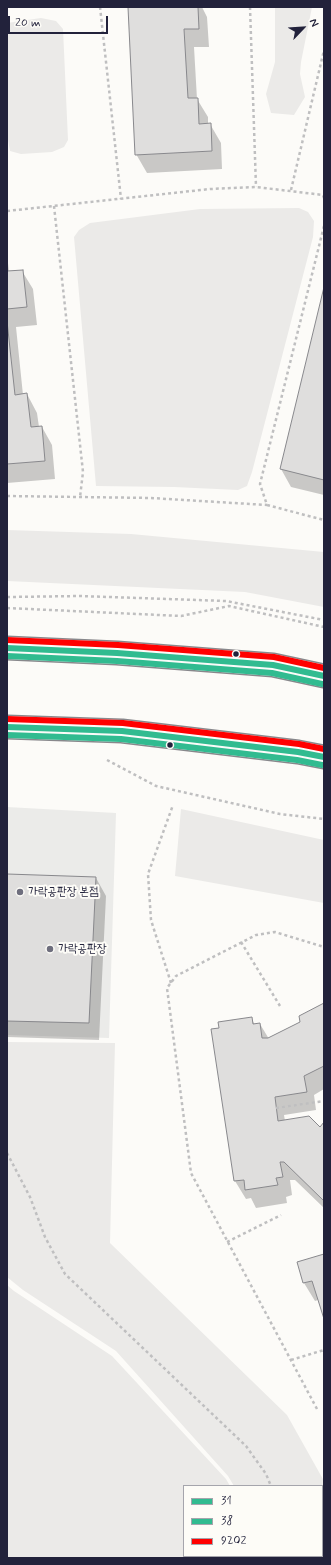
<!DOCTYPE html>
<meta charset="utf-8">
<style>
body{margin:0}
#map{position:relative;width:331px;height:1565px;overflow:hidden;background:#fcfbf8;font-family:Mynerve,sans-serif}
canvas{display:block}
.frame{position:absolute;inset:0;border:8px solid #22223b;pointer-events:none}
.legend{position:absolute;left:183px;top:1485px;width:140px;height:72px;box-sizing:border-box;background:#fdfcf7;border:1px solid #a5a5ac;margin:0;padding:5px 7px;list-style:none;font-size:12px;color:#22223b}
.legend li{display:flex;align-items:center;gap:8px;height:20px}
.legend b{width:20px;border:1px solid #a5a5ac}
.north{position:absolute;left:283px;top:8px;width:40px;height:40px;-webkit-text-stroke:3px #fdfcf7;paint-order:stroke;rotate:65deg;font-size:11px;font-weight:700;line-height:16px;text-align:center;color:#22223b}
.north::after{content:'';display:block;margin:auto;width:14px;height:18px;background:#22223b;clip-path:polygon(50% 0,100% 100%,50% 72%,0 100%)}
.scale{position:absolute;left:8px;top:16px;width:100px;height:18px;box-sizing:border-box;border:2px solid #22223b;border-top:0;padding-left:5px;font-size:12px;line-height:14px;white-space:nowrap;color:#22223b;-webkit-text-stroke:3px #fdfcf7;paint-order:stroke}
</style>
<div id="map">
<canvas width="331" height="1565"></canvas>
<div class="frame"></div>
<ul class="legend">
<li><b style="height:5px;background:#31bb90"></b>31</li>
<li><b style="height:5px;background:#31bb90"></b>38</li>
<li><b style="height:5px;background:#f00"></b>9202</li>
</ul>
<div class="north">N</div>
<div class="scale">20 m</div>
</div>
<script>
const context = document.querySelector('canvas').getContext('2d');
context.lineJoin = 'round';
function fillPath(path, color) { context.fillStyle = color; context.fill(path, 'evenodd'); }
const poly = rows => new Path2D(rows.map(r => 'M' + r).join(''));
function trace(path, color, width, dash) { context.strokeStyle = color; context.lineWidth = width; context.lineCap = dash ? 'butt' : 'round'; context.setLineDash(dash || []); context.stroke(path); }
function label(font, color, halo, rows, align = 'center') {
  context.font = font + ' Mynerve,"Poor Story",sans-serif'; context.lineWidth = 4; context.setLineDash([]); context.textBaseline = 'middle'; context.strokeStyle = halo; context.fillStyle = color; for (const [text, x, y, turn = 0] of rows) {
    context.save(); context.translate(x, y); context.rotate((+turn || 0) * Math.PI / 180); context.textAlign = isNaN(turn) ? turn : align; if (halo) context.strokeText(text, 0, 0); context.fillText(text, 0, 0); context.restore();
  }
}
const built = poly([
 [7,807,116,813,109,1038,7,1035]
]);
const green = poly([
 [275,7,312,7,301,62,300,74,305,97,294,115,271,113,266,94,275,62],
 [41,18,56,21,63,29,68,140,64,147,52,152,21,154,10,151,7,134,7,23],
 [299,208,308,212,314,221,313,237,252,472,247,486,238,490,174,487,96,486,74,237,79,230,90,223,200,209],
 [7,530,131,534,324,552,324,607,245,592,7,581],
 [181,809,324,840,324,903,175,876],
 [7,1042,115,1043,110,1243,287,1415,324,1481,324,1558,271,1558,270,1556,322,1556,322,1486,234,1486,228,1476,116,1351,23,1290,7,1277],
 [7,1285,14,1291,112,1356,226,1479,230,1486,184,1486,184,1556,264,1556,265,1558,7,1558]
]);
const shadow = poly([
 [129,7,202,7,207,17,209,47,194,47,197,99,208,117,208,125,210,124,221,143,222,169,147,173,136,154],
 [7,254,9,272,22,271,33,289,37,325,16,327,23,395,27,394,37,413,39,427,42,427,52,445,55,479,7,483],
 [324,291,324,495,291,487,281,469],
 [7,878,96,878,106,896,99,1040,7,1037],
 [324,1004,324,1089,314,1095,316,1110,284,1115,285,1121,320,1128,324,1124,324,1208,295,1180,290,1180,292,1195,286,1197,287,1203,256,1208,251,1198,246,1199,235,1181,212,1030,251,1018,255,1025,260,1024,269,1039,301,1022],
 [324,1255,324,1316,318,1300,315,1301,304,1283,298,1262]
]);
const building = poly([
 [128,7,198,7,199,29,184,29,188,98,198,98,199,124,211,123,212,151,135,155,128,7],
 [23,270,27,307,7,309,7,271,23,270],
 [324,287,324,480,280,469,324,287],
 [7,321,15,395,27,393,31,427,42,426,45,461,7,464,7,321],
 [7,874,96,877,89,1023,7,1021,7,874],
 [324,1003,324,1066,304,1076,307,1092,275,1097,278,1121,309,1116,320,1127,324,1122,324,1201,284,1162,280,1162,283,1177,276,1178,278,1185,245,1190,244,1180,234,1181,211,1029,219,1028,218,1022,252,1017,253,1024,260,1023,262,1038,268,1038,300,1022,299,1016,324,1003],
 [324,1254,324,1319,312,1281,303,1283,297,1262,324,1254]
]);
const path = poly([
 [100,7,121,199],
 [250,7,256,187],
 [291,190,324,50],
 [54,206,83,472,80,497],
 [7,211,210,189,256,187,323,195,324,198],
 [324,226,260,484,267,505,324,520],
 [7,496,151,498,267,505],
 [7,597,80,596,226,601,324,620],
 [7,608,181,616,229,606,324,627],
 [107,760,156,786,280,814,324,819],
 [241,942,280,1006],
 [171,983,151,920,148,874,173,805],
 [276,1108,324,1101],
 [7,1153,30,1197,45,1237,65,1274,246,1446,266,1474,271,1486],
 [227,1242,281,1215],
 [291,1360,324,1350],
 [317,1409,191,1173,167,988,176,976,256,935,275,932,324,947],
 [300,1556,301,1558]
]);
const primary = poly([
 [7,648,117,653,273,665,324,676],
 [7,727,122,731,298,752,324,757]
]);
const bus1 = poly([
 [7,648,117,653,273,665,324,676],
 [7,727,122,731,298,752,324,757]
]);
const bus2 = poly([
 [7,656,117,661,272,673,322,684],
 [7,735,121,739,297,760,322,765]
]);
const bus3 = poly([
 [7,640,118,645,274,657,324,668],
 [7,719,123,723,299,744,324,749]
]);
const markers = [
 [236,654,3.5,"#22223b"],
 [170,745,3.5,"#22223b"],
 [20,892,4,"#6e6e7d"],
 [50,949,4,"#6e6e7d"]
];
const poiNames = [
 ["가락공판장 본점",28,892],
 ["가락공판장",58,949]
];
fillPath(built, '#ebebe9');
fillPath(green, '#ebeae8');
fillPath(shadow, '#0003');
fillPath(building, '#dfdedd');
trace(building, '#88888c', 1);
trace(primary, '#88888c', 25);
trace(path, '#bfbfc0', 2.5, [3, 3]);
trace(primary, '#fbfbf9', 22);
trace(bus1, '#31bb90', 6);
trace(bus2, '#31bb90', 6);
trace(bus3, '#f00', 6);
for (const [x, y, r, color] of markers) { const dot = new Path2D(); dot.arc(x, y, r, 0, 2 * Math.PI); context.fillStyle = color; context.fill(dot); trace(dot, '#fdfcf7', 1.5); }
label('12px', '#22223b', '#fdfcf7', poiNames, 'left');
</script>
